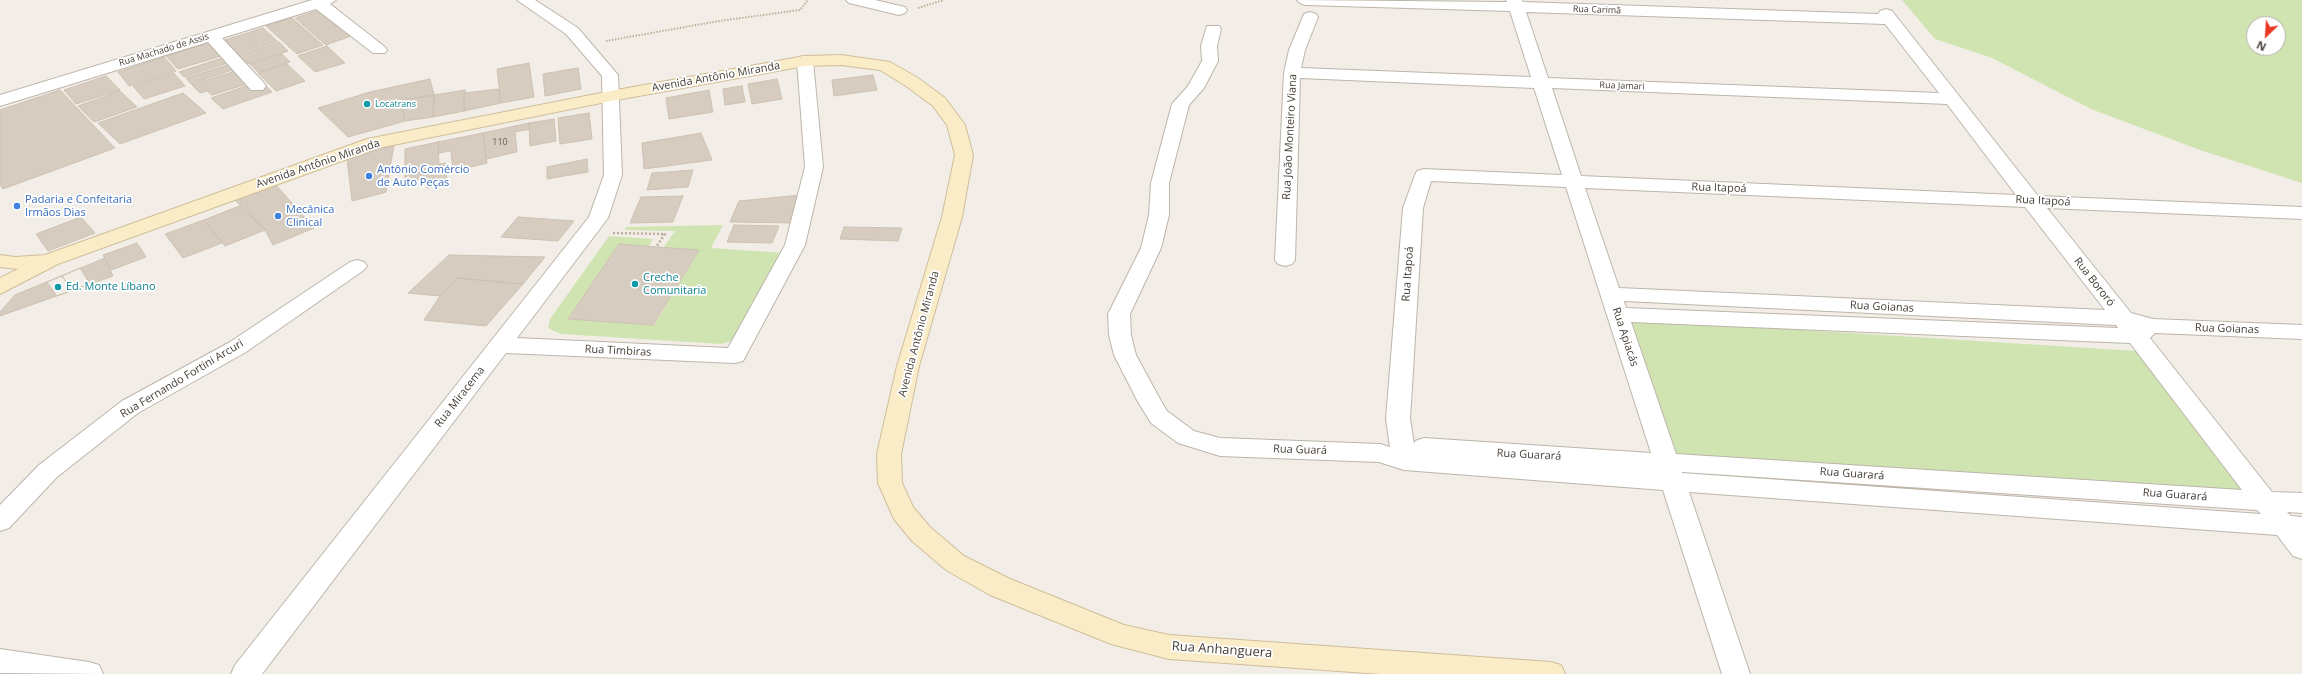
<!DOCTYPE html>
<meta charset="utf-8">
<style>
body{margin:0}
#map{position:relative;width:2302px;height:674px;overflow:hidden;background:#f2eee7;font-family:"Open Sans",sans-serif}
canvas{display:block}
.north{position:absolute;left:2246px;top:16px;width:40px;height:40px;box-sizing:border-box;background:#fff;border:1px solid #b5b2af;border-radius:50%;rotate:205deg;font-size:11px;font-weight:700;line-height:16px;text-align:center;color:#453e36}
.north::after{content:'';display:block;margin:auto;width:14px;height:18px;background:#ec3824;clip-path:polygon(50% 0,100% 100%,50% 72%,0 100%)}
</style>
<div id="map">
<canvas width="2302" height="674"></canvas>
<div class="north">N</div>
</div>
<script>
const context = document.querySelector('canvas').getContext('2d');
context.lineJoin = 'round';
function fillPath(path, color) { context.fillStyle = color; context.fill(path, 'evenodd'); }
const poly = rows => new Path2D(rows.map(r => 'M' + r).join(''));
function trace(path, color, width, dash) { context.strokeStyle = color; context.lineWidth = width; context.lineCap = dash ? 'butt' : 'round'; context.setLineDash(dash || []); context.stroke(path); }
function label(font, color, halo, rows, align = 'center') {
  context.font = font + ' "Open Sans",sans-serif'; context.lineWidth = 3.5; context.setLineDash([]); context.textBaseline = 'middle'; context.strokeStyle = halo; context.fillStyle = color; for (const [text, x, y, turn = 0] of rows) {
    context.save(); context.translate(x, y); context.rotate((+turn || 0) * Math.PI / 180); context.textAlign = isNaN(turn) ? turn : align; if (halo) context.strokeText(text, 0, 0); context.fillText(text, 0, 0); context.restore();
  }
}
const green = poly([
 [1902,0,2302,0,2302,183,2200,150,2091,109,1992,58,1935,39],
 [2254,24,2278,24,2278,48,2254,48],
 [723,225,711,248,786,253,735,340,721,344,561,334,548,328,550,319,609,236,653,239,649,246,619,244,568,319,654,325,699,250,664,247,675,231,625,230,626,227],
 [1627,319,2137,351,2259,495,1669,457]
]);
const building = poly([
 [319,10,351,36,326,45,295,18,319,10],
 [292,18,323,45,297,54,266,26,292,18],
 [263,28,277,41,236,54,222,41,263,28],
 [279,42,288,51,247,64,238,55,279,42],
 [208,43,221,56,178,69,166,56,208,43],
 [327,46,345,63,315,72,298,56,327,46],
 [282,54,290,62,258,72,250,64,282,54],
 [164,57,176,71,129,86,118,72,164,57],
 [222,58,227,63,184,77,179,72,222,58],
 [529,63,534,97,501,103,497,69,529,63],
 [230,64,235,69,191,84,186,78,230,64],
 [287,64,305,81,276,91,258,73,287,64],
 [578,68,581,89,545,96,543,74,578,68],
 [238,70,250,83,212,95,207,91,200,93,192,85,238,70],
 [174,73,185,86,144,99,133,86,174,73],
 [873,75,877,90,834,96,832,80,873,75],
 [106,76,120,90,76,104,64,90,106,76],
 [430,79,434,95,402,100,405,121,348,137,318,108,370,92,430,79],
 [777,79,782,99,752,104,748,84,777,79],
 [249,85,265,85,272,92,223,109,211,98,249,85],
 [742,86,745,102,725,105,723,89,742,86],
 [499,89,501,103,464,111,464,93,499,89],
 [60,90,115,148,3,189,0,185,0,110,60,90],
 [465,90,464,111,433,117,434,95,465,90],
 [709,90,713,112,669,119,666,98,709,90],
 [120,91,137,107,94,122,78,106,120,91],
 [183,93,206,113,120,144,98,123,183,93],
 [434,95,433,117,405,121,402,100,434,95],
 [589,113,592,139,560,144,558,118,589,113],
 [554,119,556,141,530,146,529,123,554,119],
 [529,123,530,129,515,132,517,152,486,159,483,133,529,123],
 [483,133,487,163,453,171,451,151,439,153,438,142,483,133],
 [701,133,712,160,644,169,642,143,701,133],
 [438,142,439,164,446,163,447,184,427,188,427,178,405,182,405,149,438,142],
 [394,145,386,192,352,201,347,159,394,145],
 [587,159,588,172,547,179,547,167,587,159],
 [693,170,688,187,647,190,652,173,693,170],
 [275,184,314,228,273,245,265,230,235,200,275,184],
 [801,195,796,223,730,222,739,201,801,195],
 [683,196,673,222,630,223,641,197,683,196],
 [242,205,265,230,225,246,204,220,242,205],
 [81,217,95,233,48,251,36,234,81,217],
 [518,217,574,221,558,241,501,237,518,217],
 [204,220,222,243,183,258,165,234,204,220],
 [734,225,779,226,772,243,727,242,734,225],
 [844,227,902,228,898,241,840,239,844,227],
 [137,243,146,257,111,270,103,255,137,243],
 [619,244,699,250,653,325,568,319,619,244],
 [449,255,545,257,523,284,457,278,440,296,408,293,449,255],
 [105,258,113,276,0,316,0,312,15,295,105,258],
 [80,268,90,284,72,290,62,276,80,268],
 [62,276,72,290,57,296,47,282,62,276],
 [457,278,523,284,486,326,424,320,440,296,457,278]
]);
const pathFar1 = poly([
 [918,8,944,0],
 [606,41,719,21,800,10,808,0]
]);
const path = poly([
 [613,233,665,234,656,247]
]);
const street = poly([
 [312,0,336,0,330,4,385,47,387,50,385,53,373,53,316,9,222,38,263,82,266,86,263,90,251,90,208,42,0,106,0,95,312,0],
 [517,0,535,0,578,28,618,75,622,175,608,218,517,338,728,348,785,245,805,167,797,61,799,57,805,56,811,57,813,61,823,167,805,245,743,361,735,363,506,353,262,674,231,674,235,665,589,217,604,175,602,76,566,34,517,0],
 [846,0,875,0,905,7,907,10,905,13,899,15,849,3,846,0],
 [1297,0,1507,2,1506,0,1522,0,1523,2,1878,14,1880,11,1886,9,1892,11,2038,196,2302,207,2302,219,2047,208,2131,313,2153,319,2302,325,2302,339,2155,333,2150,338,2272,492,2302,493,2302,513,2287,512,2291,516,2302,517,2302,559,2293,556,2277,535,1689,492,1750,674,1722,674,1663,490,1404,470,1379,462,1220,456,1178,443,1151,423,1138,402,1114,355,1109,335,1108,314,1141,248,1149,215,1151,183,1172,104,1188,86,1202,61,1201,46,1207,26,1219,26,1221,29,1217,46,1218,61,1204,88,1189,105,1169,183,1169,215,1161,248,1130,314,1131,335,1136,355,1161,401,1167,411,1194,431,1220,438,1380,444,1390,447,1386,419,1403,208,1415,175,1417,171,1424,169,1562,175,1534,88,1300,78,1295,260,1292,264,1285,266,1278,264,1275,260,1284,73,1289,50,1304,14,1310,12,1316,14,1318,17,1305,50,1301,68,1531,77,1510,11,1305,5,1300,3,1297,0],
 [1526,12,1885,24,1939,93,1548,78,1526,12],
 [1552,88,1947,104,2016,195,1581,176,1552,88],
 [1431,181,1566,187,1651,453,1424,438,1415,441,1414,444,1410,419,1423,208,1431,181],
 [1585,188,2025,207,2105,310,1619,288,1585,188],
 [1624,301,2116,325,2118,328,1626,308,1624,301],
 [1631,322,2130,343,2242,490,1676,454,1631,322],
 [1682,472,2257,510,2261,514,1682,473,1682,472],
 [357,260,364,262,367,266,364,270,246,352,138,413,57,477,9,528,0,531,0,505,39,465,122,401,230,342,350,262,357,260],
 [0,649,89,662,99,665,103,674,0,673,0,649]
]);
const secondary = poly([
 [841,55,890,62,918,78,945,98,965,125,973,155,962,217,919,366,901,454,902,483,913,507,930,527,964,556,1010,579,1124,625,1169,635,1551,662,1561,665,1565,674,1381,674,1169,659,1111,644,990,595,946,570,912,541,894,519,878,483,877,454,897,366,942,217,955,155,947,125,933,106,906,86,880,70,841,65,805,66,611,101,378,148,58,264,0,294,0,278,18,269,0,267,0,255,15,257,45,255,367,139,611,91,805,56,841,55]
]);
const markers = [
 [367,104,4,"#0f9aa8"],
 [369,176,4,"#3f7fe0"],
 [17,206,4,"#3f7fe0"],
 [278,216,4,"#3f7fe0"],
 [635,284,4,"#0f9aa8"],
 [58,287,4,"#0f9aa8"]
];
const farStreetnames = [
 ["Rua Carimã",1597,10,2],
 ["Rua Machado de Assis",164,50,-17],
 ["Rua Jamari",1622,86,2]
];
const farCulturenames = [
 ["Locatrans",375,104]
];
const numberNames = [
 ["110",500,142]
];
const streetNames = [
 ["Avenida Antônio Miranda",716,77,-10],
 ["Rua João Monteiro Viana",1290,137,-87],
 ["Avenida Antônio Miranda",318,164,-19],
 ["Rua Itapoá",1719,188,2],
 ["Rua Itapoá",2043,201,3],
 ["Rua Itapoá",1408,274,-86],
 ["Rua Bororó",2094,282,52],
 ["Rua Goianas",1882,307,3],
 ["Rua Goianas",2227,329,2],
 ["Avenida Antônio Miranda",919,334,-75],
 ["Rua Apiacás",1625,337,72],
 ["Rua Timbiras",618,351,3],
 ["Rua Fernando Fortini Arcuri",182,379,-31],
 ["Rua Miracema",460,397,-52],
 ["Rua Guará",1300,450,2],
 ["Rua Guarará",1529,455,3],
 ["Rua Guarará",1852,474,4],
 ["Rua Guarará",2175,495,4]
];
const shopNames = [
 ["Antônio Comércio",377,170],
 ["de Auto Peças",377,183],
 ["Padaria e Confeitaria",25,200],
 ["Irmãos Dias",25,213],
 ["Mecânica",286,210],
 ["Clinical",286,223]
];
const cultureNames = [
 ["Creche",643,278],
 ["Comunitaria",643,291],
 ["Ed. Monte Líbano",66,287]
];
const nearStreetnames = [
 ["Rua Anhanguera",1222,650,4]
];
fillPath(green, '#d0e4b2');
fillPath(building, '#d6ccc0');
trace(building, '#cdc1b1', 1);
trace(street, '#bdb5aa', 2);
trace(secondary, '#cfbe99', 2);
trace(pathFar1, '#beb09c', 2, [1.5, 1.5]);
trace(path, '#beb09c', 2.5, [2, 2]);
fillPath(street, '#fff');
fillPath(secondary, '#fbecc8');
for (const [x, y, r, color] of markers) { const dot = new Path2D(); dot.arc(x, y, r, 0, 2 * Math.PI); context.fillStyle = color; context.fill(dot); trace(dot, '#fff', 1.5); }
label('9px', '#453e36', '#fff', farStreetnames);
label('9px', '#0d838f', '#fff', farCulturenames, 'left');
label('9px', '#696258', null, numberNames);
label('11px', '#453e36', '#fff', streetNames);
label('11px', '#366cbe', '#fff', shopNames, 'left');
label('11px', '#0d838f', '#fff', cultureNames, 'left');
label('13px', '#453e36', '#fff', nearStreetnames);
</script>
